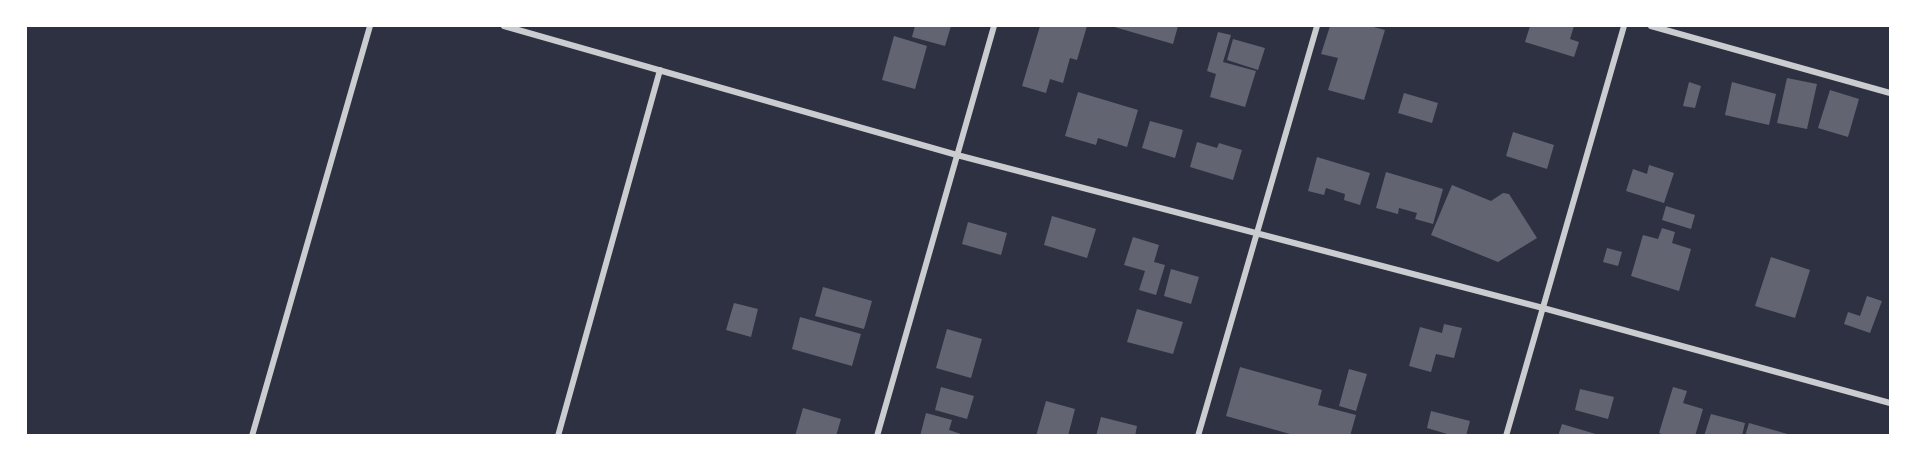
<!DOCTYPE html>
<style>
body{margin:0}
#map{position:relative;width:1916px;height:461px;overflow:hidden;background:#2d3142;font-family:"Golos Text",sans-serif}
canvas{display:block}
.frame{position:absolute;inset:0;border:27px solid #fff;pointer-events:none}
</style>
<div id="map">
<canvas width="1916" height="461"></canvas>
<div class="frame"></div>
</div>
<script>
const context = document.querySelector('canvas').getContext('2d');
context.lineJoin = 'round';
function fillPath(path, color) { context.fillStyle = color; context.fill(path, 'evenodd'); }
const poly = rows => new Path2D(rows.map(r => 'M' + r).join(''));
function trace(path, color, width, dash) { context.strokeStyle = color; context.lineWidth = width; context.lineCap = dash ? 'butt' : 'round'; context.setLineDash(dash || []); context.stroke(path); }
const building = poly([
 [915,26,951,26,945,46,912,37],
 [1040,26,1087,26,1077,60,1070,58,1063,83,1050,79,1046,93,1022,86],
 [1111,26,1178,26,1173,44],
 [1330,26,1370,26,1385,30,1364,100,1328,90,1338,58,1321,54],
 [1530,26,1574,26,1570,39,1579,42,1574,57,1525,42],
 [1218,32,1231,35,1223,62,1256,71,1245,107,1210,97,1216,74,1207,71],
 [894,36,927,46,915,89,882,80],
 [1233,39,1265,48,1258,70,1227,60],
 [1787,78,1817,84,1807,129,1777,123],
 [1689,82,1701,86,1695,108,1683,106],
 [1732,82,1776,94,1769,125,1725,115],
 [1830,90,1859,99,1848,137,1818,128],
 [1078,92,1138,110,1127,147,1098,138,1096,145,1065,136],
 [1404,93,1438,103,1432,123,1398,113],
 [1150,121,1183,130,1175,158,1142,148],
 [1513,132,1554,145,1547,169,1506,156],
 [1197,142,1217,148,1219,143,1242,150,1233,180,1190,167],
 [1317,157,1370,173,1360,205,1344,200,1345,194,1326,188,1324,195,1308,191],
 [1649,165,1674,173,1664,203,1626,191,1633,169,1647,174],
 [1386,172,1443,189,1433,224,1415,219,1417,213,1399,208,1398,214,1376,208],
 [1452,185,1491,201,1503,193,1509,194,1537,238,1498,262,1431,235],
 [1666,206,1695,215,1691,229,1662,220],
 [1052,216,1096,229,1087,258,1044,245],
 [968,222,1007,233,1001,255,962,244],
 [1662,228,1675,232,1672,243,1691,249,1679,291,1631,276,1643,235,1658,239],
 [1133,237,1159,245,1154,262,1165,265,1156,295,1139,290,1145,271,1124,265],
 [1607,248,1622,252,1618,266,1603,262],
 [1771,257,1810,270,1795,318,1755,306],
 [1171,269,1199,277,1191,304,1164,296],
 [823,287,872,301,864,329,815,316],
 [1867,296,1882,301,1870,333,1844,324,1848,312,1860,316],
 [734,303,758,309,751,337,726,330],
 [1137,309,1183,322,1173,354,1127,342],
 [800,317,861,334,852,366,792,349],
 [1444,324,1462,328,1454,358,1436,354,1431,372,1409,366,1420,327,1442,333],
 [947,329,982,339,971,378,936,368],
 [1240,367,1322,390,1318,405,1356,415,1350,436,1297,436,1226,416],
 [1349,369,1367,374,1356,411,1339,406],
 [941,387,974,396,967,419,935,410],
 [1673,387,1687,391,1683,403,1703,409,1695,436,1667,436,1659,433],
 [1580,389,1614,397,1608,419,1575,410],
 [1046,401,1075,409,1068,436,1036,436],
 [803,408,841,419,836,436,795,436],
 [1431,411,1470,421,1466,436,1454,436,1427,428],
 [926,413,952,420,949,430,967,436,920,436],
 [1711,414,1745,423,1742,436,1704,436],
 [1101,417,1137,426,1135,436,1096,436],
 [1749,423,1791,435,1791,436,1745,436],
 [1562,424,1599,435,1599,436,1558,436]
]);
const minor = poly([
 [504,26,957,155,1543,308,1890,403],
 [1651,26,1890,93],
 [252,436,370,26],
 [558,436,660,70],
 [877,436,994,26],
 [1198,436,1317,26],
 [1506,436,1624,26]
]);
fillPath(building, '#626471');
trace(minor, '#caccd0', 6);
</script>
